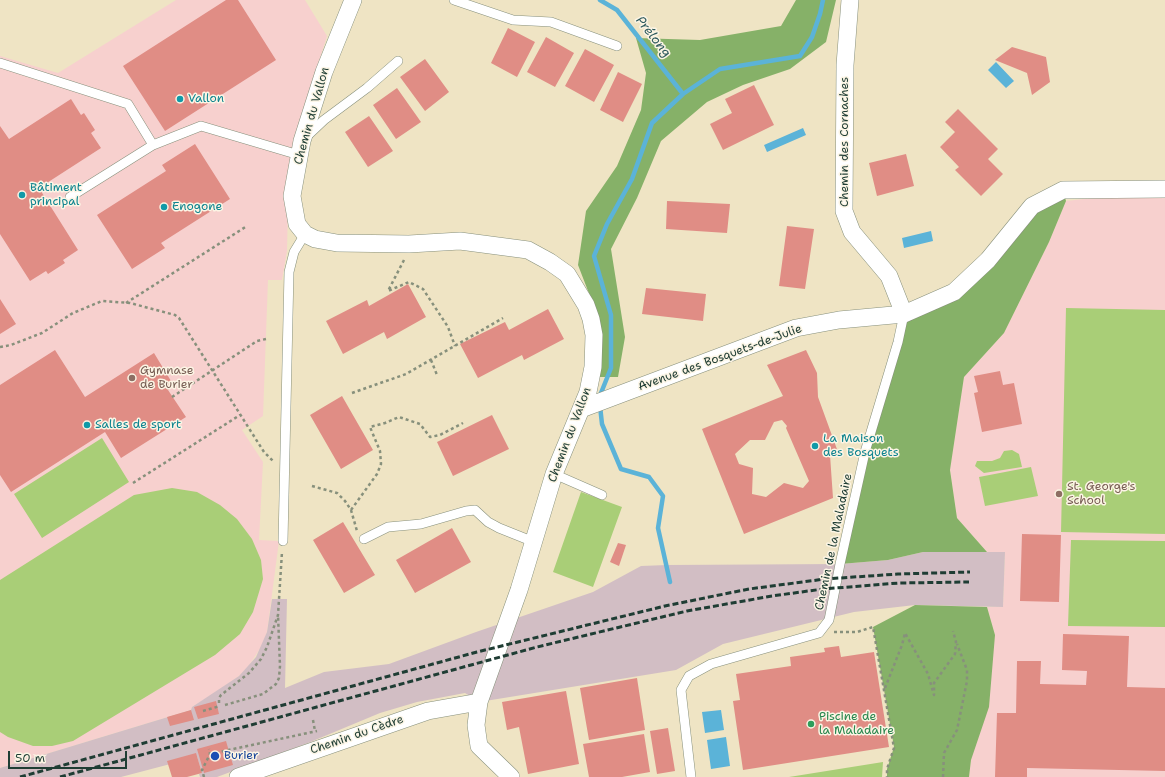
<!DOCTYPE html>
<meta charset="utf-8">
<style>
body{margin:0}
#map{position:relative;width:1165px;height:777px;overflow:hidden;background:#efe4c4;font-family:"Shantell Sans",sans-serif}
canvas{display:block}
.scale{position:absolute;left:8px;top:751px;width:119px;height:18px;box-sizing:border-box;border:2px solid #1f3d34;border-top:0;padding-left:5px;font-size:12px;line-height:14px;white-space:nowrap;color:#1f3d34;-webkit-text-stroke:3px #fcf5e5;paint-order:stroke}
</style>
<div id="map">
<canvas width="1165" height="777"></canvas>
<div class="scale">50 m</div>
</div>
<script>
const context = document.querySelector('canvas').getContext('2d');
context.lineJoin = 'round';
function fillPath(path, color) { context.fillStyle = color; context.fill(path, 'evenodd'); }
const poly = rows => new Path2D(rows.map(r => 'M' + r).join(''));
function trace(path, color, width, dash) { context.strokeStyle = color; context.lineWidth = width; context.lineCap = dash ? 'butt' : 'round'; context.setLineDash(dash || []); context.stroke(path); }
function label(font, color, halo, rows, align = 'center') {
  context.font = font + ' "Shantell Sans",sans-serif'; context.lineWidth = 3; context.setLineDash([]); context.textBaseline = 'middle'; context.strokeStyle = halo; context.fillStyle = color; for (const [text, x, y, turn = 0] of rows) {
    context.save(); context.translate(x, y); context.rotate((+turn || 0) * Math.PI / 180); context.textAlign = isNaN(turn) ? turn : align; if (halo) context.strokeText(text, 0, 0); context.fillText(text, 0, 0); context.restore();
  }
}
const built = poly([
 [176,0,305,0,327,36,317,68,288,206,287,251,282,280,268,280,263,416,242,430,263,462,259,540,279,541,267,632,263,644,248,667,239,676,212,695,192,707,191,710,0,768,0,56,58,73],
 [1165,190,1165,777,969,777,971,760,995,635,987,607,1003,607,1005,552,987,552,957,518,950,469,964,377,1004,333,1049,242,1066,201]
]);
const industrial = poly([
 [923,552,1005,552,1003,607,915,605,854,612,723,644,676,670,479,702,465,693,417,702,380,713,308,743,217,777,200,777,199,774,202,773,197,757,121,777,0,777,0,768,191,710,192,707,239,676,256,657,267,632,272,599,287,599,285,688,324,672,389,664,476,632,593,592,641,566,667,565,840,564,888,560]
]);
const green = poly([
 [1066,308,1165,310,1165,534,1061,532],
 [102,438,129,482,42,538,14,494],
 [1012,450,1019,454,1022,467,984,473,975,466,977,461,992,461,1000,458,1004,451],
 [1031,467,1038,496,985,506,979,477],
 [172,488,197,492,220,505,237,519,252,539,261,560,263,579,253,612,240,634,215,655,73,741,52,746,33,746,8,737,0,732,0,580,134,495],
 [581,492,622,507,593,587,553,572],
 [1071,540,1165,541,1165,627,1068,626],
 [883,762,882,777,789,777]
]);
const forest = poly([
 [796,0,836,0,826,42,790,69,743,85,707,102,661,141,637,198,611,249,625,337,618,377,596,377,595,309,578,265,586,211,617,166,641,110,646,73,636,38,700,40,781,26],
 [1063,190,1066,201,1049,242,1004,333,964,377,950,470,957,518,987,552,923,552,888,560,840,564,904,314,954,292,1017,223],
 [915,605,987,607,995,635,989,707,971,760,969,777,887,777,887,769,894,747,873,627]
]);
const water = poly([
 [996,62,1014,81,1006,88,988,70],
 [803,128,806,135,767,152,764,145],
 [931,231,933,241,904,248,902,238],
 [721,710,724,730,705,733,702,712],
 [726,737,730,766,711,769,707,740]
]);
const stream = poly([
 [600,0,617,10,683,94],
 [599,398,611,368,611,315,594,256,607,224,632,179,652,123,683,94,720,69,800,56,812,37,820,14,823,0],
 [600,406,602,424,621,469,649,477,663,496,658,528,670,582]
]);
const building = poly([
 [226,0,238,0,276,60,165,131,123,66],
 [508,28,535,42,517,77,491,63],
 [546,37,574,53,555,87,527,72],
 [1012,47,1046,57,1050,82,1032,95,1027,73,995,60],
 [585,49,614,65,594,102,565,86],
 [425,59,449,92,425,111,400,77],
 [618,72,642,84,623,122,600,110],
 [754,85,774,125,723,150,710,124,732,113,725,99],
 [397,88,421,122,396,139,373,105],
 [71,99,81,115,84,113,95,130,91,133,101,148,39,188,78,250,63,260,65,263,48,274,46,271,30,281,0,234,0,126,9,139],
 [958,109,998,149,988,159,1003,174,981,196,955,170,959,167,940,147,955,132,945,122],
 [369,116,393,151,368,167,345,132],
 [195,144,230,199,161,243,165,248,132,269,97,215,166,171,162,165],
 [906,154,914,186,877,196,869,163],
 [667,201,730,204,727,233,666,229],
 [787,226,814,229,805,289,779,286],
 [408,284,426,317,387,339,384,332,343,354,326,321,367,300,369,306],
 [646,288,706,294,703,321,642,314],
 [0,299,16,324,0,334],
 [548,309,564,339,524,360,522,355,478,378,460,344,505,322,509,330],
 [55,350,85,397,154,353,174,386,168,390,186,417,121,458,105,432,11,492,0,475,0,385],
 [806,350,817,373,818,397,838,452,830,455,833,498,744,534,702,429,783,396,767,365],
 [782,420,787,426,786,428,809,481,803,488,784,483,766,497,752,494,753,468,739,464,735,454,750,440,765,440,774,422],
 [1000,371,1003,385,1014,383,1022,424,982,432,974,393,978,392,974,376],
 [342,396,373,450,341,469,310,415],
 [492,415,509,449,453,476,437,442],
 [343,522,375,575,344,593,313,540],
 [452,528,471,562,415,593,396,560],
 [1022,534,1061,535,1059,602,1020,601],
 [618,543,626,545,619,566,610,562],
 [1063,634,1129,636,1127,687,1165,688,1165,771,1027,768,1027,777,995,777,997,713,1016,713,1017,661,1041,661,1040,684,1086,685,1087,671,1062,670],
 [839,646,841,657,874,652,889,747,743,770,733,701,740,700,736,674,791,666,790,657,825,652,824,648],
 [637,678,645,730,589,740,580,688],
 [566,691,579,764,528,774,519,727,507,730,502,702],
 [216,701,219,714,198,719,194,707],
 [191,710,194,720,170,726,167,717],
 [668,728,675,771,657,774,650,731],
 [644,734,650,772,622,777,589,777,583,744],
 [226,741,233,765,204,773,197,749],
 [196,753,202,773,187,777,172,777,167,761]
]);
const path = poly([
 [404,260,388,291,409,282,423,289,448,327,455,346],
 [126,303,247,226],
 [0,347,11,345,42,333,73,313,102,301,130,303,175,315,179,318,264,452,273,461],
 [431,360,437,375],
 [352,393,406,374,503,318],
 [172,397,257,341,266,339],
 [133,483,240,415],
 [312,486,337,493,345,501,351,510,357,531],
 [351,510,377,474,381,464,380,451,370,427,385,423,399,417,420,424,430,437,440,435,463,423],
 [834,632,857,632,873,627,894,748,887,769,887,777],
 [885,688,902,645,905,633,928,674,934,695,934,683,955,654,956,642,953,631],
 [219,703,219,698,221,695,249,673,261,659,267,647,278,615,282,552],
 [225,705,263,694,276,684,279,678,280,666,278,615],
 [203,711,220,706],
 [313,720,315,731],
 [210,754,317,731],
 [204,777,202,770,210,754,209,749],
 [943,777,944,753,957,730,967,681,967,670,957,644]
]);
const lane = poly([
 [454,0,513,20,551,22,617,46],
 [0,63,128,104,153,145,70,197],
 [306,137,324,120,367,88,398,61],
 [153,145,201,126,299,155],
 [554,474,602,495],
 [364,539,388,527,421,524,466,511,475,510,488,522,499,528,534,542],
 [283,541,289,272,294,252,305,234],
 [691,777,681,690,689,676,711,664,819,633,829,620,840,564,865,452,898,342,904,314]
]);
const street = poly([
 [353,0,324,72,302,141,292,196,297,224,305,234,315,239,337,243,409,244,460,241,528,250,550,262,567,274,586,305,591,319,594,335,593,367,588,392,554,474,519,590,479,702,476,725,479,746,511,777],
 [850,0,845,65,844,211,852,232,889,276,904,314],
 [581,409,796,328,839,320,904,314,954,292,988,260,1032,206,1063,190,1165,189],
 [238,777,428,711,479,702]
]);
const rail = poly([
 [20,777,477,652,665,606,749,589,825,579,898,574,970,572],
 [60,777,537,647,687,611,772,596,823,589,899,583,969,582]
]);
const markers = [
 [180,99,4,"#0f9aa8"],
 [22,195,4,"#0f9aa8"],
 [164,207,4,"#0f9aa8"],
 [132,378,4,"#8d6e63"],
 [87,425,4,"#0f9aa8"],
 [815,446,4,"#0f9aa8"],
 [1059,494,4,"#8d6e63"],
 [811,724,4,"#2e9e5b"],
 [215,756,5,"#1a4fb4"]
];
const cultureNames = [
 ["Vallon",188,99],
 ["Bâtiment",30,188],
 ["principal",30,202],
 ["Enogone",172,207],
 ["Salles de sport",95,425],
 ["La Maison",823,439],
 ["des Bosquets",823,453]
];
const streetNames = [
 ["Chemin du Vallon",312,116,-74],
 ["Chemin des Cornaches",845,142,-90],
 ["Avenue des Bosquets-de-Julie",720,358,-20],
 ["Chemin du Vallon",570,435,-69],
 ["Chemin de la Maladaire",834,542,-78],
 ["Chemin du Cèdre",357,735,-19]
];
const educationNames = [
 ["Gymnase",140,371],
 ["de Burier",140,385],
 ["St. George's",1067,487],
 ["School",1067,501]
];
const leisureNames = [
 ["Piscine de",819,717],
 ["la Maladaire",819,731]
];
const transitNames = [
 ["Burier",224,756]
];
const waterNames = [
 ["Prélong",653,37,52]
];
fillPath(built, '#f7d0ce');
fillPath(industrial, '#d2bec4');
fillPath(green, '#a9ce77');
fillPath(forest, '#86b168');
fillPath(water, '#5bb3d8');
trace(stream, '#5bb3d8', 4.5);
fillPath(building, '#e08d85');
trace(lane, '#87907c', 10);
trace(street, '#87907c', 18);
trace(path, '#87907c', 2.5, [3, 3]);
trace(lane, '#fff', 9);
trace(street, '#fff', 17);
trace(rail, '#1f3d34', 3, [6, 3]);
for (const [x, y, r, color] of markers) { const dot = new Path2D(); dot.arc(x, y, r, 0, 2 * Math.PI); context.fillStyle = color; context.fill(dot); trace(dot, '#fcf5e5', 1.5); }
label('12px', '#0d838f', '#fcf5e5', cultureNames, 'left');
label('12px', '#1f3d34', '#fcf5e5', streetNames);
label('12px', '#785e54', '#fcf5e5', educationNames, 'left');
label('12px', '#27864d', '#fcf5e5', leisureNames, 'left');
label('12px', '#164399', '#fcf5e5', transitNames, 'left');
label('italic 13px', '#2e5a5d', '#fcf5e5', waterNames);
</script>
